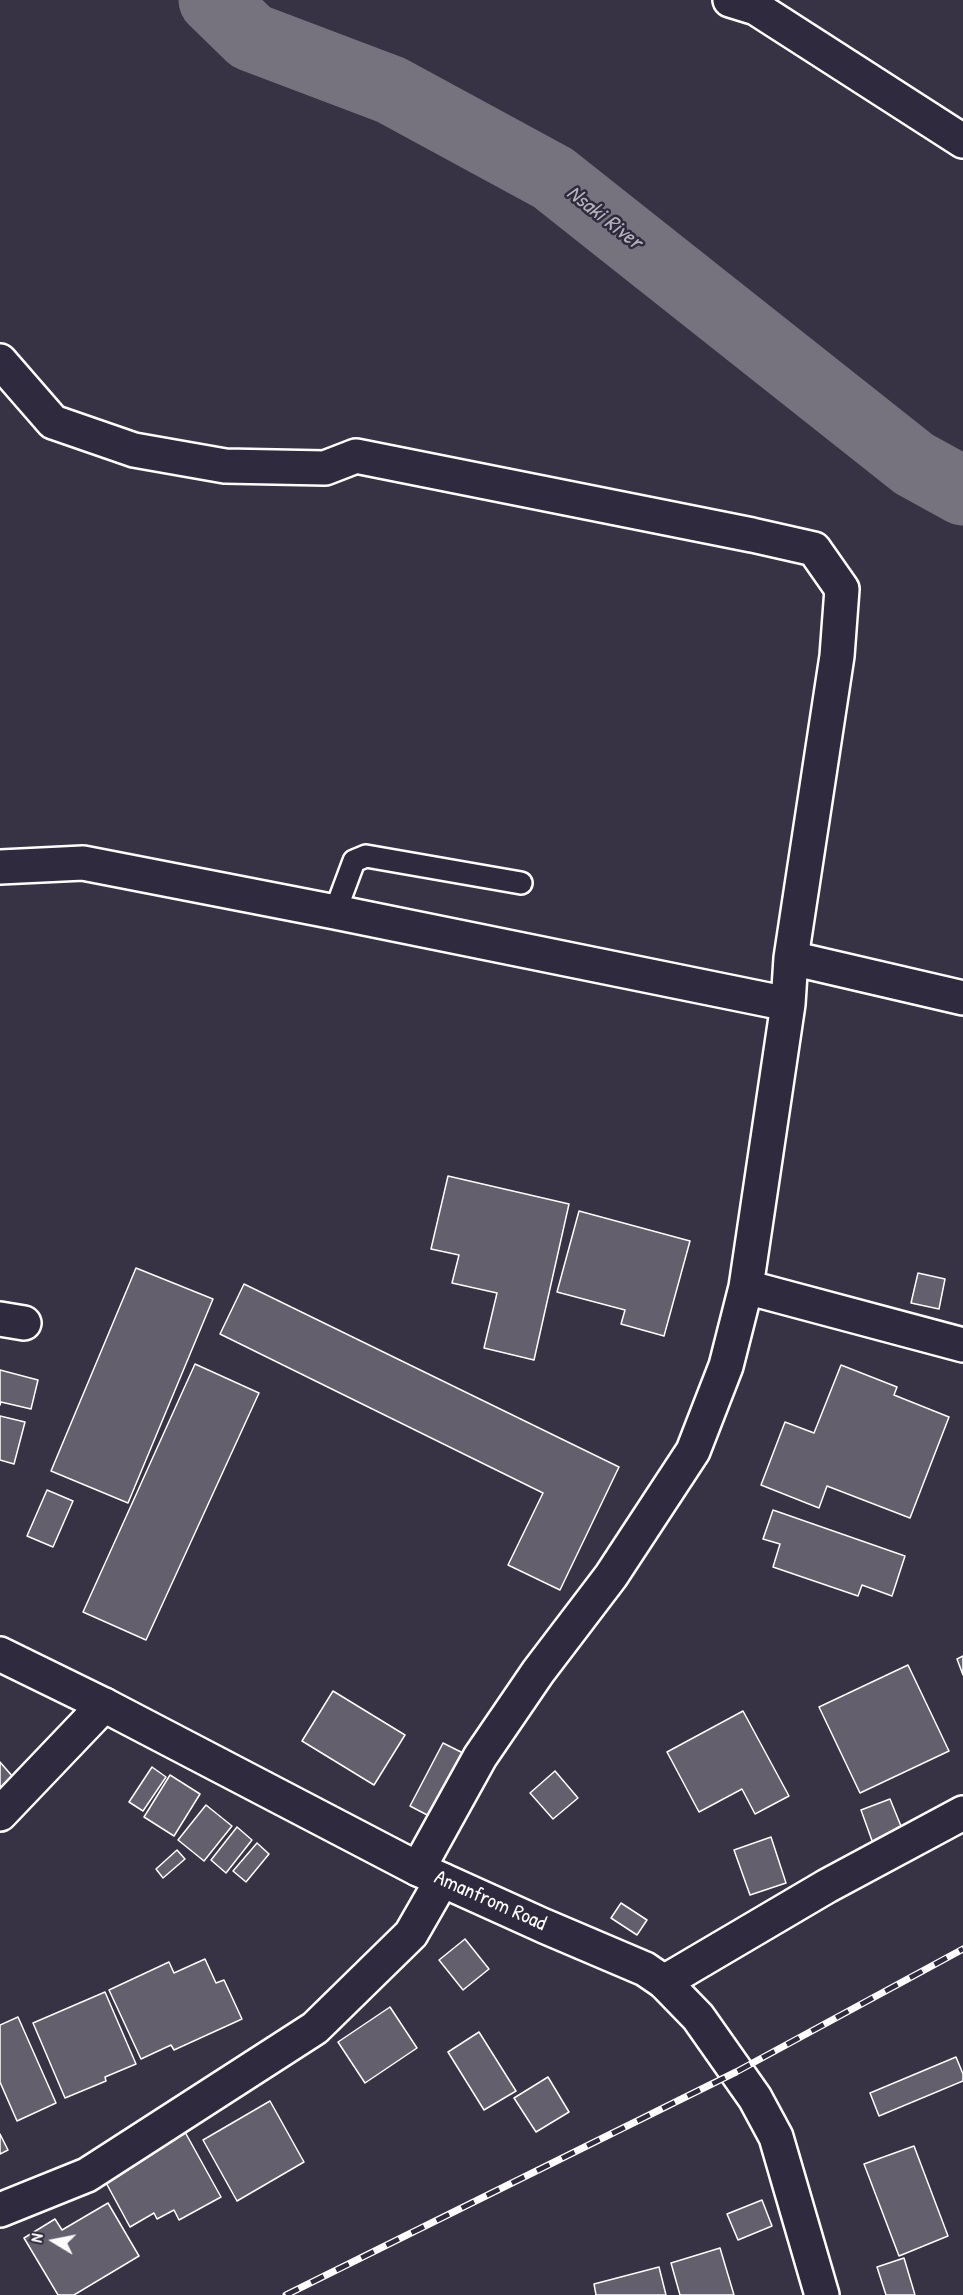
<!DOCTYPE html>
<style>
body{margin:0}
#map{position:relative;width:963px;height:2295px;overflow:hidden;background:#373345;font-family:"Patrick Hand",sans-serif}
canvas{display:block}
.north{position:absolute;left:24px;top:2211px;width:60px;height:60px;-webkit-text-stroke:4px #2f2a3d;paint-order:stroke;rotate:280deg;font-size:16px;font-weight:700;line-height:24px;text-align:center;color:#fff}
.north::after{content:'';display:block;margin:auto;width:21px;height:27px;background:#fff;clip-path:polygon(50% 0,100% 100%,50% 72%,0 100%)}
</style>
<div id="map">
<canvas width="963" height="2295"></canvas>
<div class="north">N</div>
</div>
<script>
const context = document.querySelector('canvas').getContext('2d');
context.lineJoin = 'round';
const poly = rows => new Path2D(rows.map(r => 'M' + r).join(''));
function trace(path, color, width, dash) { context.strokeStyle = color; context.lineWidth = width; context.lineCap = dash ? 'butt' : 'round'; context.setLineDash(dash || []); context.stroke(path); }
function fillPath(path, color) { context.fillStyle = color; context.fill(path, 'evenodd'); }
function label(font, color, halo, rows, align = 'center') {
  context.font = font + ' "Patrick Hand",sans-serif'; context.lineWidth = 5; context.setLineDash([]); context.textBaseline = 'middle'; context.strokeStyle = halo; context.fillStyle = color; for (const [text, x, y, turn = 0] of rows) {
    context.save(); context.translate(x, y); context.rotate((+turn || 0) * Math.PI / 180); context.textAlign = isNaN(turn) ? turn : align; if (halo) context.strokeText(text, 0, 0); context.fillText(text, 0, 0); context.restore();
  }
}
const river = poly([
 [213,0,251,37,391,90,553,178,914,464,963,491]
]);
const building = poly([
 [448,1176,569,1204,534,1360,484,1348,497,1293,452,1283,459,1255,431,1249,448,1176],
 [579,1211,690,1241,664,1336,621,1324,625,1310,557,1292,579,1211],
 [136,1268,213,1299,128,1503,51,1471,136,1268],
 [918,1273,945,1279,939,1309,911,1303,918,1273],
 [244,1284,619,1467,560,1590,508,1565,543,1493,220,1334,244,1284],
 [195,1364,259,1393,146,1640,83,1612,195,1364],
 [841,1365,897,1387,894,1395,949,1417,910,1518,827,1486,819,1508,761,1485,785,1422,814,1433,841,1365],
 [0,1370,38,1380,31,1409,1,1402,0,1405,0,1370],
 [0,1416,25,1422,14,1464,0,1460,0,1416],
 [47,1490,73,1501,53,1547,27,1536,47,1490],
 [773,1510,905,1556,892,1596,862,1585,858,1596,773,1567,780,1544,763,1539,773,1510],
 [963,1656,963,1675,957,1659,963,1656],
 [908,1665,949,1751,860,1793,819,1707,908,1665],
 [333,1691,405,1735,374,1785,302,1741,333,1691],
 [743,1711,789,1796,755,1814,742,1789,699,1812,667,1752,743,1711],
 [443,1743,463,1753,431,1817,410,1806,443,1743],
 [0,1762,13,1777,0,1789,0,1762],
 [152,1767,166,1777,143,1811,129,1802,152,1767],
 [555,1771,578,1798,553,1819,530,1793,555,1771],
 [170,1775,200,1794,174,1836,144,1817,170,1775],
 [890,1799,905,1836,875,1849,861,1810,890,1799],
 [206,1805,232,1826,204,1861,178,1840,206,1805],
 [237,1827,252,1840,226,1873,211,1860,237,1827],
 [771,1837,786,1883,750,1895,734,1850,771,1837],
 [257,1843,269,1854,246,1882,233,1871,257,1843],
 [177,1850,185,1859,163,1878,156,1869,177,1850],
 [621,1903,647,1920,637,1935,611,1918,621,1903],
 [465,1939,489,1969,463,1990,439,1960,465,1939],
 [205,1959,216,1983,224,1980,242,2019,174,2050,171,2045,141,2059,109,1990,169,1962,174,1973,205,1959],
 [105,1992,136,2064,105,2077,106,2081,65,2098,33,2023,105,1992],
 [390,2007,417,2048,365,2083,338,2042,390,2007],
 [18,2017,56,2103,17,2121,0,2082,0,2025,18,2017],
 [479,2032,516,2091,484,2110,448,2052,479,2032],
 [956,2057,963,2074,963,2081,879,2116,870,2093,956,2057],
 [548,2077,569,2112,536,2132,514,2098,548,2077],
 [270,2101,304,2162,237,2201,203,2140,270,2101],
 [185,2132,221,2197,179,2220,174,2210,157,2219,154,2213,130,2227,104,2179,185,2132],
 [0,2134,8,2150,0,2154,0,2134],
 [914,2146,948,2236,899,2256,864,2164,914,2146],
 [762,2200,772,2226,738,2240,727,2214,762,2200],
 [108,2203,139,2256,74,2295,58,2295,24,2238,55,2219,62,2230,108,2203],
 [720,2248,734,2295,680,2295,671,2263,720,2248],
 [904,2258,915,2295,886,2295,877,2267,904,2258],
 [659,2267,666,2295,596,2295,594,2284,659,2267]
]);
const service = poly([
 [335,912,354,861,366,856,521,883]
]);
const minor = poly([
 [730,0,756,8],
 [758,0,756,8,963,141],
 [0,361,53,422,134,450,225,466,325,468,356,456,752,535,814,549,842,589,837,656,791,958,788,1004,746,1287,726,1366,693,1451,611,1576,538,1672,480,1757,418,1869],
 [0,867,83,863,335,912,788,1004],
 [791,958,963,998],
 [746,1287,963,1345],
 [0,1319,24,1323],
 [0,1814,104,1705],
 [664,1982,827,1886,963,1813],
 [0,2210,87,2175,315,2028,411,1934,442,1880]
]);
const tertiary = poly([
 [0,1654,104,1705,418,1869,544,1926,645,1969,664,1982,698,2017,755,2098,776,2137,822,2295]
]);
const rail = poly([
 [286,2295,736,2072,963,1949]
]);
const streetNames = [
 ["Amanfrom Road",490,1901,24]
];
const waterNames = [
 ["Nsaki River",604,218,38]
];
trace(river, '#76737f', 69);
fillPath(building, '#635f6d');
trace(building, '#fff', 1.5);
trace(service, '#fff', 26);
trace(minor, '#fff', 38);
trace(tertiary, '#fff', 38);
trace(service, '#2f2a3d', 21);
trace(minor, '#2f2a3d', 33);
trace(tertiary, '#2f2a3d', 33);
trace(rail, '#fff', 7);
trace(rail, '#2f2a3d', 4.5, [14]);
label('21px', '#fff', '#2f2a3d', streetNames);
label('italic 22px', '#b4b2b9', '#2f2a3d', waterNames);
</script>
